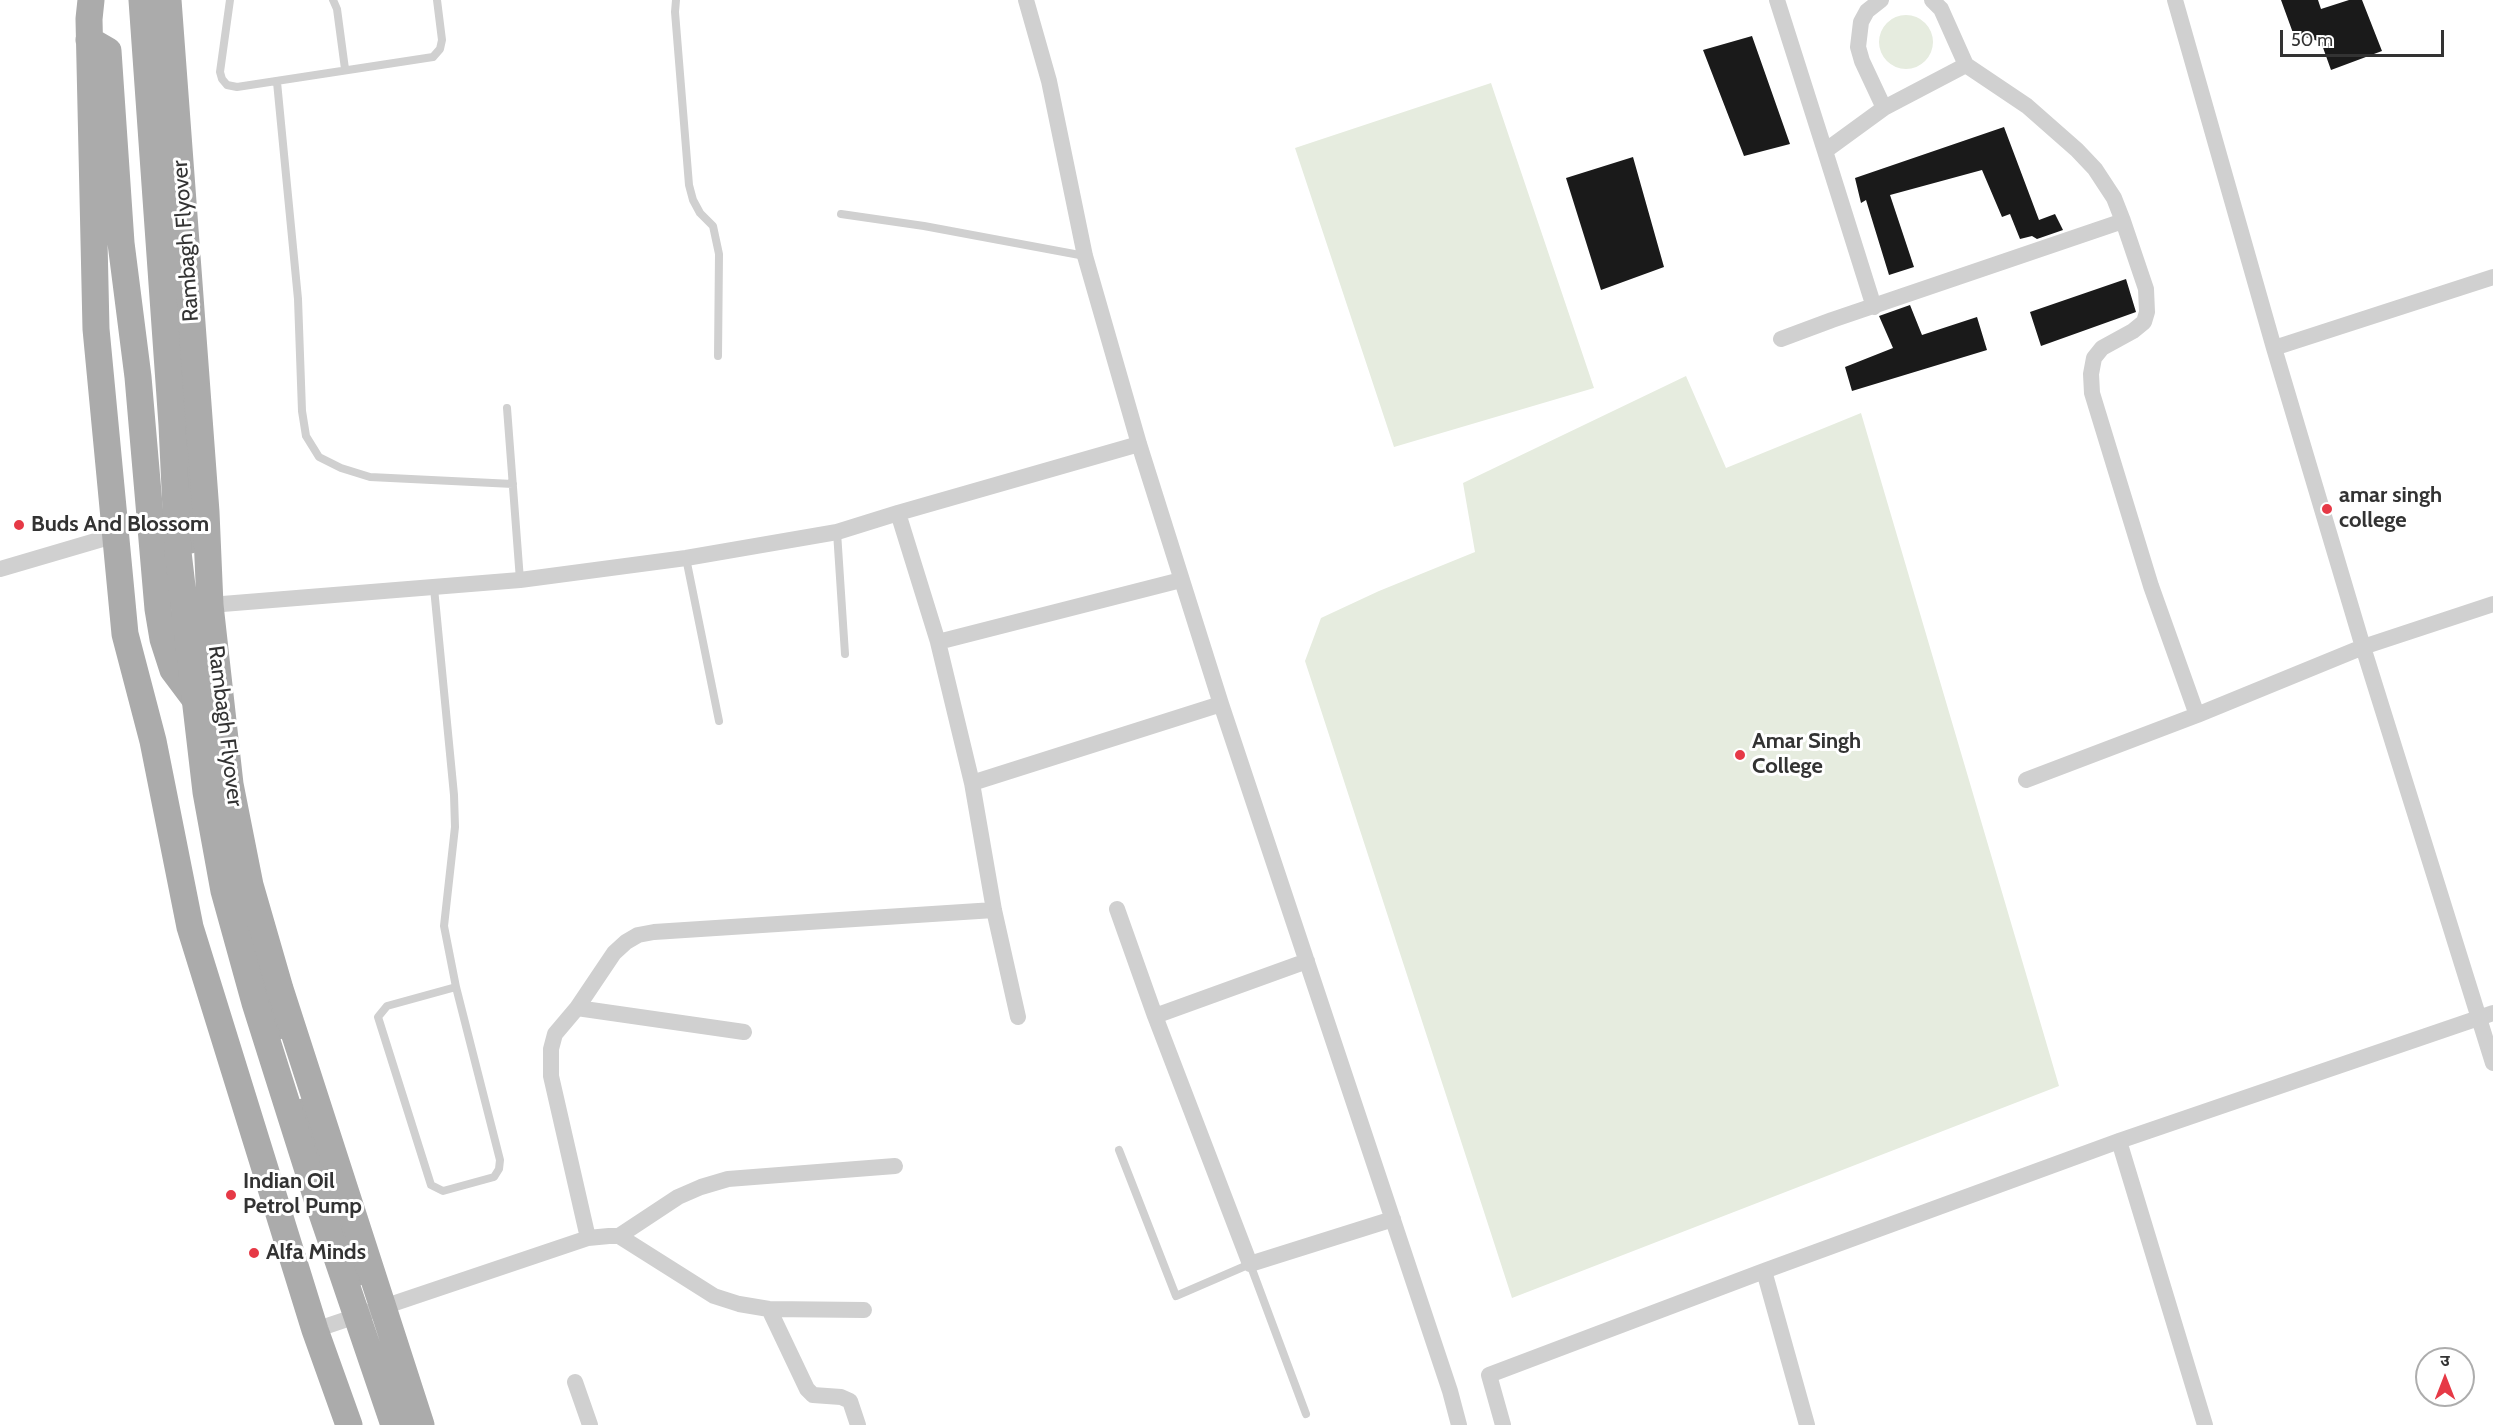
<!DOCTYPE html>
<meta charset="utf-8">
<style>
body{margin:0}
#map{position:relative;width:2493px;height:1425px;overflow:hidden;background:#fff;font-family:Cabin,"Noto Sans Devanagari",sans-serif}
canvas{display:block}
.north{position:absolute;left:2415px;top:1347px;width:60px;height:60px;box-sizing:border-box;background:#fff;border:2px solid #adadad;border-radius:50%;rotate:0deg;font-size:16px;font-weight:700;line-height:24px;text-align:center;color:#333}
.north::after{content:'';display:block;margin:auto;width:21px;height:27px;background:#e63946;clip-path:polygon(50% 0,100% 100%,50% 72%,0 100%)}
.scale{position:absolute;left:2280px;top:30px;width:164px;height:27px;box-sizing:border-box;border:3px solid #333;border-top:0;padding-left:8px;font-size:18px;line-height:21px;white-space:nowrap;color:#333;-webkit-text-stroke:4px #fff;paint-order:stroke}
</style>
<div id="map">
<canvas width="2493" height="1425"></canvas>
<div class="north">उ</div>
<div class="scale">50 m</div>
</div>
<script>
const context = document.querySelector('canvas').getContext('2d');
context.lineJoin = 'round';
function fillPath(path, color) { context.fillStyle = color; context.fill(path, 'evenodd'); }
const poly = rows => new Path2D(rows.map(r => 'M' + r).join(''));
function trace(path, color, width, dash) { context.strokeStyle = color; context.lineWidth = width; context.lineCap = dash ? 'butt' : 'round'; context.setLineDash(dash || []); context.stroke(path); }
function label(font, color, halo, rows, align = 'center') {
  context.font = font + ' Cabin,sans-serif'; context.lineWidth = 6; context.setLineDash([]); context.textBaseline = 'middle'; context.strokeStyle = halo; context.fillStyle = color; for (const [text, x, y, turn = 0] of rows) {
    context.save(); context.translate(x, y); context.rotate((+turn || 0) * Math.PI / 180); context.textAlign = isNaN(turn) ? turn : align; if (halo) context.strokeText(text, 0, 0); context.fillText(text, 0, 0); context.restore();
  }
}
const green = poly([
 '1879 42a27 27 0 1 1 54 0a27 27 0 1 1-54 0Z',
 [1491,83,1594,388,1394,447,1295,148],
 [1686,376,1726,468,1861,413,2059,1086,1512,1298,1305,661,1321,618,1379,591,1475,552,1463,483]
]);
const building = poly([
 [2281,0,2318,0,2321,9,2349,0,2362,0,2382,51,2331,70,2321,42,2293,33],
 [1752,36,1790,144,1744,156,1703,50],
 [2004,127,2039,220,2055,214,2063,230,2037,239,2032,236,2020,239,2010,214,2002,217,1982,170,1890,195,1914,267,1889,275,1866,200,1861,203,1855,178],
 [1633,157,1664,267,1601,290,1566,178],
 [2126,279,2136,312,2041,346,2030,312],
 [1910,305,1922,335,1977,317,1987,350,1852,391,1845,367,1893,348,1879,316]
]);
const service = poly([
 [230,0,220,72,222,79,227,85,237,87,433,57,440,49,442,40,437,0],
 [333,0,337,9,345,69],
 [676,0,675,12,689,185,693,200,700,213,713,226,719,254,718,356],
 [277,82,298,299,302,411,306,436,319,457,341,468,370,477,513,484],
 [841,214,924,226,1085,256],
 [507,408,520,580],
 [837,532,845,654],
 [686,558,719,721],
 [434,588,454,795,455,827,444,926,456,987,500,1160,499,1169,494,1177,443,1191,431,1185,378,1017,387,1006,456,987],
 [1119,1150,1176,1296,1250,1264,1306,1414]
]);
const minor = poly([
 [1026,0,1049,81,1085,256,1139,444,1221,704,1450,1391,1459,1425],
 [1777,0,1825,151],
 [1881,0,1867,11,1861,22,1858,47,1862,61,1884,108],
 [1932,0,1941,9,1966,65],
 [2175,0,2274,348,2363,647,2493,1063],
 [1874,307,1825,151,1884,108,1966,65,2027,106,2077,150,2095,169,2114,198,2123,221,2146,289,2147,312,2144,322,2133,331,2102,348,2094,358,2091,374,2092,393,2151,586,2197,715],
 [1781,339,1832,320,2123,221],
 [2274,348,2493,277],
 [898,513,938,642,972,783,994,910,1018,1017],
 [0,569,116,535],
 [210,605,520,580,686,558,837,532,898,513,1139,444],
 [938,642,1181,580],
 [2026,780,2197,715,2363,647,2493,604],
 [972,783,1221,704],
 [1117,909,1155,1016,1250,1264,1393,1219],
 [577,1008,744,1032],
 [1155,1016,1307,961],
 [2119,1141,2205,1425],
 [619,1236,678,1197,701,1187,728,1179,895,1166],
 [588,1238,551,1076,551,1049,555,1034,577,1008,614,953,626,942,638,935,654,932,994,910],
 [1764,1271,1807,1425],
 [769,1309,807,1389,813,1395,841,1397,850,1401,858,1425],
 [315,1330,588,1238,609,1236,619,1236,714,1296,739,1304,769,1309,864,1310],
 [575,1382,590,1425],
 [1503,1425,1489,1375,1764,1271,2119,1141,2493,1013]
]);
const primary = poly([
 [91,0,89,19,96,329,125,634,153,741,190,927,315,1330,349,1425],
 [89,40,108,51,121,243,138,377,158,609,163,639,173,670,194,698],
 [177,297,188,464,190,540],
 [249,925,275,1027],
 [303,1112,355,1273]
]);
const primaryBridge = poly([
 [142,0,172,425,178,552,206,792,224,891,255,1003,317,1199,394,1425],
 [168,0,206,512,210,605,230,784,250,885,280,989,421,1425]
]);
const markers = [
 [2327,509,6,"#e63946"],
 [19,525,6,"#e63946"],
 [1740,755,6,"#e63946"],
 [231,1195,6,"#e63946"],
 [254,1253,6,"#e63946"]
];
const streetNames = [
 ["Rambagh Flyover",186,241,-94],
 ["Rambagh Flyover",225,726,83]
];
const poiNames = [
 ["amar singh",2339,496],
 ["college",2339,521],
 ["Buds And Blossom",31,525],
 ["Amar Singh",1752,742],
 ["College",1752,767],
 ["Indian Oil",243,1182],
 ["Petrol Pump",243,1207],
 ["Alfa Minds",266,1253]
];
fillPath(green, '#e6ecdf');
fillPath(building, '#1a1a1a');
trace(service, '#d0d0d0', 8);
trace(minor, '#d0d0d0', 16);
trace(primary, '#ababab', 27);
trace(primaryBridge, '#ababab', 27);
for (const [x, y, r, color] of markers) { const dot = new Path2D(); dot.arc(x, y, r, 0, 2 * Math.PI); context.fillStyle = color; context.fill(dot); trace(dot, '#fff', 2); }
label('22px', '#333', '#fff', streetNames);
label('bold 22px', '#333', '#fff', poiNames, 'left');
</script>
